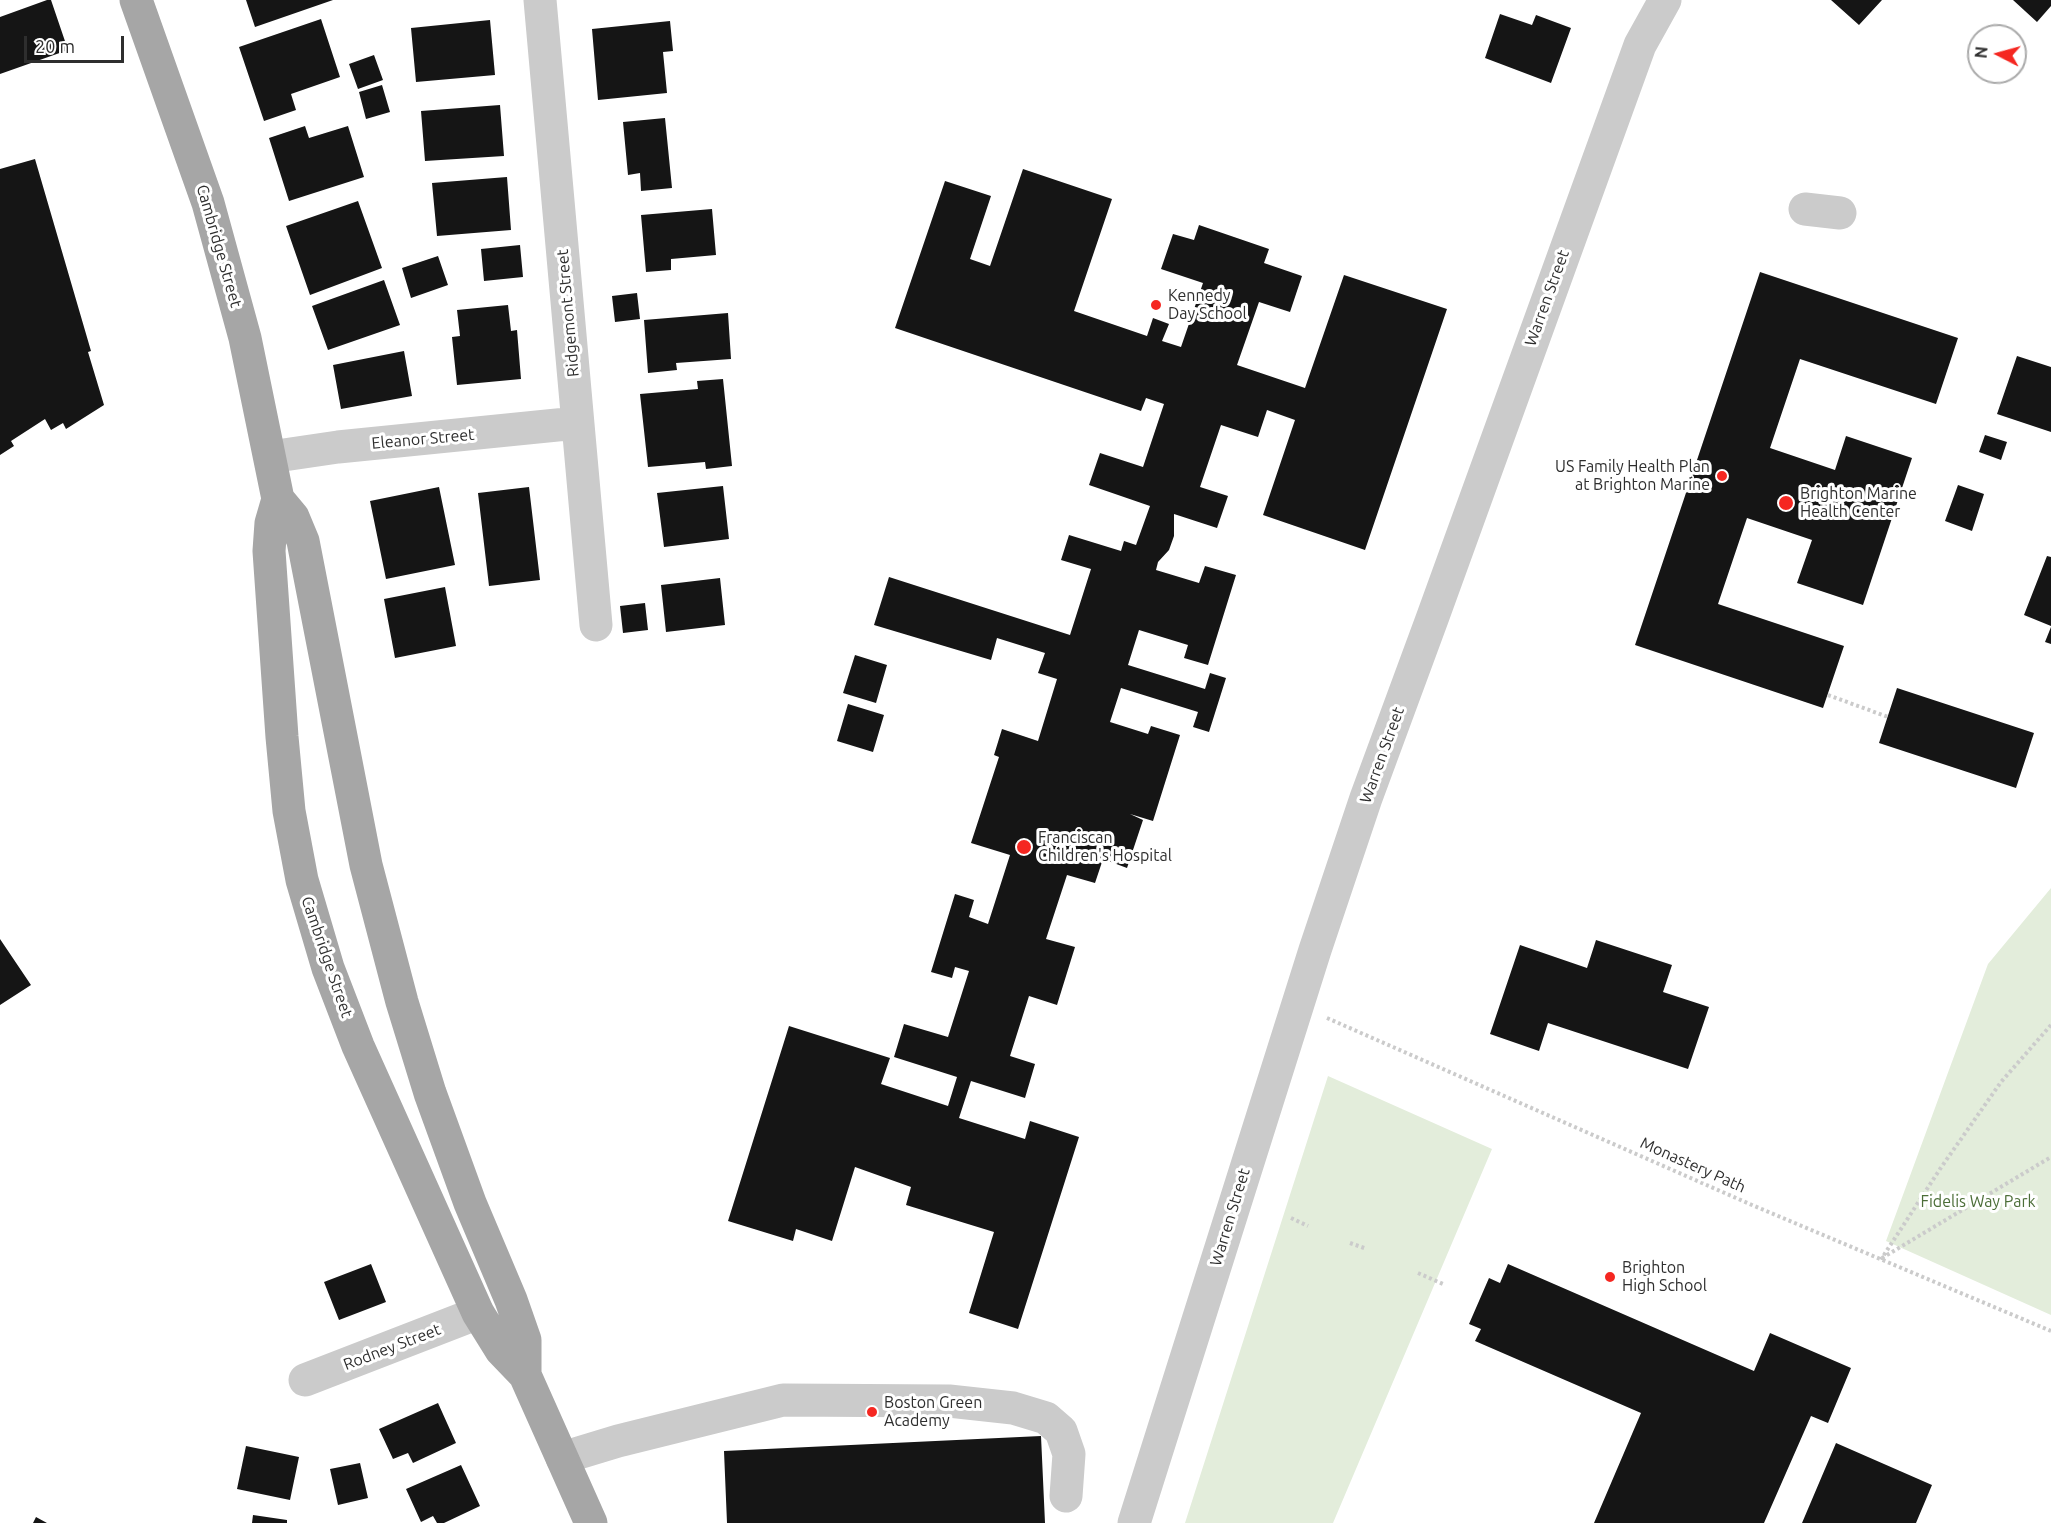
<!DOCTYPE html>
<style>
body{margin:0}
#map{position:relative;width:2051px;height:1523px;overflow:hidden;background:#fff;font-family:Ubuntu,sans-serif}
canvas{display:block}
.north{position:absolute;left:1967px;top:24px;width:60px;height:60px;box-sizing:border-box;background:#fff;border:2px solid #ababab;border-radius:50%;rotate:276deg;font-size:16px;font-weight:700;line-height:24px;text-align:center;color:#2e2e2e}
.north::after{content:'';display:block;margin:auto;width:21px;height:27px;background:#f52721;clip-path:polygon(50% 0,100% 100%,50% 72%,0 100%)}
.scale{position:absolute;left:24px;top:36px;width:100px;height:27px;box-sizing:border-box;border:3px solid #2e2e2e;border-top:0;padding-left:8px;font-size:18px;line-height:21px;white-space:nowrap;color:#2e2e2e;-webkit-text-stroke:4px #fff;paint-order:stroke}
</style>
<div id="map">
<canvas width="2051" height="1523"></canvas>
<div class="north">N</div>
<div class="scale">20 m</div>
</div>
<script>
const context = document.querySelector('canvas').getContext('2d');
context.lineJoin = 'round';
function fillPath(path, color) { context.fillStyle = color; context.fill(path, 'evenodd'); }
const poly = rows => new Path2D(rows.map(r => 'M' + r).join(''));
function trace(path, color, width, dash) { context.strokeStyle = color; context.lineWidth = width; context.lineCap = dash ? 'butt' : 'round'; context.setLineDash(dash || []); context.stroke(path); }
function label(font, color, halo, rows, align = 'center') {
  context.font = font + ' Ubuntu,sans-serif'; context.lineWidth = 6; context.setLineDash([]); context.textBaseline = 'middle'; context.strokeStyle = halo; context.fillStyle = color; for (const [text, x, y, turn = 0] of rows) {
    context.save(); context.translate(x, y); context.rotate((+turn || 0) * Math.PI / 180); context.textAlign = isNaN(turn) ? turn : align; if (halo) context.strokeText(text, 0, 0); context.fillText(text, 0, 0); context.restore();
  }
}
const green = poly([
 [2051,888,2051,1315,1886,1241,1988,964],
 [1328,1076,1492,1149,1333,1523,1185,1523]
]);
const building = poly([
 [47,0,51,0,68,50,0,74,0,17],
 [246,0,333,0,255,27],
 [1831,0,1882,0,1859,25],
 [2013,0,2051,0,2051,6,2037,22],
 [1500,14,1532,25,1536,15,1571,28,1551,83,1485,58],
 [321,19,340,77,291,94,296,110,264,121,239,47],
 [490,20,495,75,416,82,411,28],
 [670,21,673,51,663,52,667,93,598,100,592,29],
 [374,55,383,80,358,89,349,64],
 [382,85,390,112,366,119,359,92],
 [500,105,504,156,425,161,421,111],
 [665,118,672,188,641,191,640,173,628,175,623,122],
 [305,126,309,138,348,126,364,177,289,201,269,138],
 [35,159,91,351,88,352,104,405,66,429,63,423,51,430,45,419,11,441,14,446,0,455,0,169],
 [1023,169,1112,199,1074,311,1147,336,1153,318,1169,324,1162,341,1181,347,1203,283,1161,269,1173,234,1194,240,1199,225,1269,249,1264,263,1302,276,1290,312,1259,302,1237,365,1305,388,1344,275,1447,309,1365,550,1263,515,1295,420,1267,410,1258,437,1221,425,1200,487,1228,496,1217,528,1174,514,1174,536,1169,550,1158,562,1156,570,1199,583,1205,566,1236,575,1208,665,1184,658,1188,645,1139,630,1128,665,1205,689,1210,673,1226,678,1209,732,1193,727,1198,712,1121,688,1110,722,1148,734,1151,726,1180,735,1153,821,1130,814,1143,820,1127,868,1103,859,1095,883,1067,875,1046,939,1075,947,1057,1005,1029,996,1010,1056,1035,1064,1025,1098,971,1081,959,1118,1025,1139,1030,1121,1079,1137,1018,1329,969,1313,994,1232,906,1205,911,1187,855,1167,832,1241,796,1229,793,1241,728,1221,789,1026,890,1058,881,1084,948,1106,957,1077,894,1057,904,1024,948,1037,969,971,955,967,952,978,931,972,955,894,974,900,969,917,988,924,1010,855,971,843,999,757,994,755,1002,729,1038,741,1057,679,1038,673,1045,653,997,638,991,660,874,625,889,577,1070,635,1091,569,1061,560,1069,535,1121,551,1124,541,1136,545,1150,506,1089,485,1100,453,1143,467,1164,404,1146,398,1141,411,895,328,945,181,991,196,970,259,990,266],
 [507,177,511,230,437,236,432,183],
 [358,201,382,268,310,295,286,226],
 [712,209,716,255,671,259,671,270,646,272,641,215],
 [520,245,523,277,484,281,481,249],
 [438,256,448,285,411,298,402,268],
 [1760,272,1958,338,1936,404,1800,359,1770,448,1835,470,1846,436,1912,458,1863,605,1797,583,1812,540,1747,518,1718,604,1844,646,1823,708,1635,645],
 [384,280,400,325,328,350,312,306],
 [637,293,640,319,615,322,612,296],
 [508,305,511,331,517,330,521,379,457,385,452,337,460,336,457,310],
 [728,313,731,359,676,363,677,370,648,373,644,320],
 [404,351,412,396,341,409,333,365],
 [2017,356,2051,367,2051,432,1997,414],
 [723,379,732,466,706,469,705,462,648,467,640,394,698,389,697,381],
 [1985,435,2007,442,2001,460,1979,452],
 [1958,485,1984,494,1972,531,1945,521],
 [723,486,729,539,664,547,657,493],
 [439,487,455,565,386,579,370,501],
 [529,487,540,580,489,586,478,493],
 [2047,556,2051,557,2051,626,2024,615],
 [720,578,725,625,666,632,661,585],
 [445,587,456,646,395,658,384,599],
 [645,603,648,630,623,633,620,606],
 [2051,627,2051,644,2045,642],
 [855,655,887,665,876,703,843,693],
 [1897,688,2034,733,2016,788,1879,743],
 [848,704,884,715,873,752,837,741],
 [0,939,31,985,0,1005],
 [1596,940,1672,965,1663,992,1709,1007,1688,1069,1548,1023,1539,1051,1490,1034,1520,945,1587,968],
 [371,1264,386,1302,339,1320,324,1282],
 [1508,1264,1754,1371,1770,1333,1851,1368,1828,1423,1811,1416,1764,1523,1594,1523,1641,1413,1475,1341,1481,1329,1469,1324,1489,1278,1500,1283],
 [438,1403,456,1443,413,1463,408,1453,393,1459,379,1429],
 [1041,1436,1045,1523,727,1523,724,1451],
 [1836,1443,1932,1485,1916,1523,1802,1523],
 [246,1446,299,1457,290,1500,237,1489],
 [360,1463,368,1498,338,1505,330,1469],
 [461,1465,480,1506,444,1523,437,1523,433,1516,421,1522,406,1489],
 [253,1515,287,1520,287,1523,252,1523],
 [36,1517,47,1523,33,1523]
]);
const path = poly([
 [1828,695,1888,717],
 [1327,1018,1752,1205,2051,1331],
 [2051,1025,2001,1082,1940,1169,1882,1258,2051,1157],
 [1291,1218,1308,1226],
 [1350,1243,1367,1249],
 [1418,1273,1443,1284]
]);
const minor = poly([
 [540,0,596,625],
 [1805,209,1840,213],
 [270,457,338,447,577,423],
 [305,1380,478,1313],
 [562,1458,618,1441,783,1400,949,1401,1013,1408,1046,1418,1061,1431,1069,1454,1066,1496],
 [1134,1523,1315,950,1366,798,1432,619,1640,45,1665,0]
]);
const major = poly([
 [136,0,208,203,245,338,278,499,293,517,303,541,366,865,402,1002,430,1093,470,1203,511,1300,525,1340,525,1375],
 [278,499,271,523,269,551,282,737,289,811,302,880,328,968,358,1046,478,1313,501,1350,525,1375,591,1523]
]);
const markers = [
 [1156,305,6,"#f52721"],
 [1722,476,6,"#f52721"],
 [1786,503,8,"#f52721"],
 [1024,847,8,"#f52721"],
 [1610,1277,6,"#f52721"],
 [872,1412,6,"#f52721"]
];
const streetNames = [
 ["Cambridge Street",219,246,74],
 ["Warren Street",1547,298,-70],
 ["Ridgemont Street",568,313,-95],
 ["Eleanor Street",423,439,-5],
 ["Warren Street",1382,755,-70],
 ["Cambridge Street",327,957,71],
 ["Monastery Path",1693,1165,24],
 ["Warren Street",1230,1217,-73],
 ["Rodney Street",392,1347,-21]
];
const poiNames = [
 ["Kennedy",1168,296],
 ["Day School",1168,314],
 ["US Family Health Plan",1710,467,"right"],
 ["at Brighton Marine",1710,485,"right"],
 ["Brighton Marine",1800,494],
 ["Health Center",1800,512],
 ["Franciscan",1038,838],
 ["Children's Hospital",1038,856],
 ["Brighton",1622,1268],
 ["High School",1622,1286],
 ["Boston Green",884,1403],
 ["Academy",884,1421]
];
const parkNames = [
 ["Fidelis Way Park",1978,1202]
];
fillPath(green, '#e3eddb');
fillPath(building, '#151515');
trace(path, '#cbcbcb', 4, [3, 3]);
trace(minor, '#cbcbcb', 33);
trace(major, '#a6a6a6', 33);
for (const [x, y, r, color] of markers) { const dot = new Path2D(); dot.arc(x, y, r, 0, 2 * Math.PI); context.fillStyle = color; context.fill(dot); trace(dot, '#fff', 2); }
label('16px', '#2e2e2e', '#fff', streetNames);
label('16px', '#2e2e2e', '#fff', poiNames, 'left');
label('16px', '#4c6e38', '#fff', parkNames);
</script>
